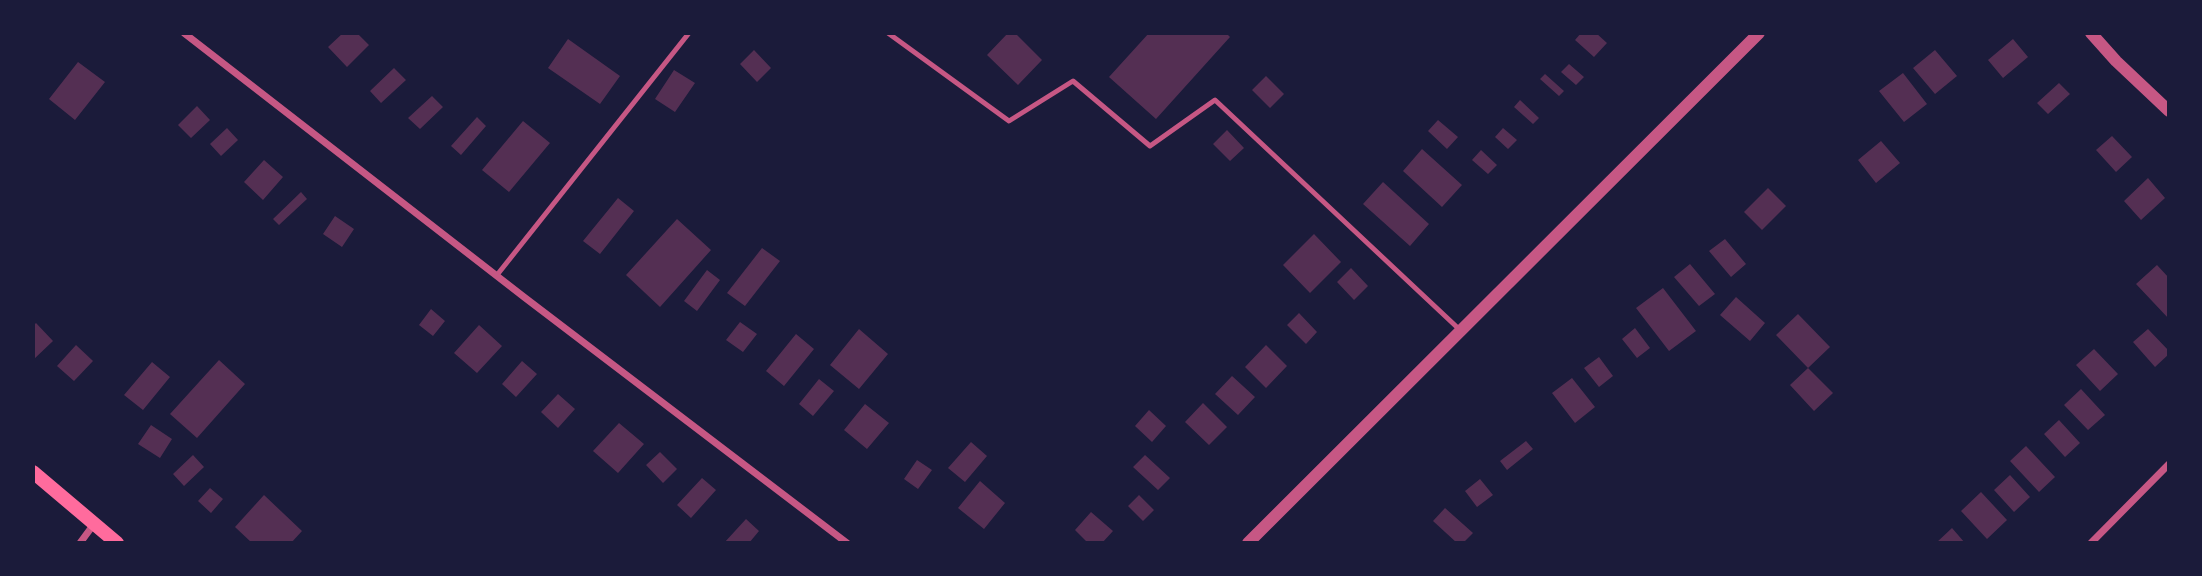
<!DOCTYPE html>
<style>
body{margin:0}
#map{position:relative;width:2202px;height:576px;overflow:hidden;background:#1b1b3a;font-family:"PT Sans Narrow",sans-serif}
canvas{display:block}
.frame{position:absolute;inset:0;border:35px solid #1b1b3a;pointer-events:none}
</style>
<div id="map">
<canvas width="2202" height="576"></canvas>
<div class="frame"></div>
</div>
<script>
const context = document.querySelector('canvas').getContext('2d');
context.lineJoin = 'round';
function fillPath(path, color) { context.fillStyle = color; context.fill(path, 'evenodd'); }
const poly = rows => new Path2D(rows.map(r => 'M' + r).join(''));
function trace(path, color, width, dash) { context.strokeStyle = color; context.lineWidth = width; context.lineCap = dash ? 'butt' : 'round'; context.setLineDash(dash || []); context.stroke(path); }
const building = poly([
 [343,33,357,33,369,45,347,67,328,47],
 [1008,33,1015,33,1042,60,1018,85,987,55],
 [1149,33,1226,33,1230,37,1156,119,1109,77],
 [1581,33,1596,33,1607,43,1594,57,1575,40],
 [568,39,620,76,600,104,548,68],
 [2013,39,2028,57,2003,78,1988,60],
 [754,50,771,68,757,82,740,64],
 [1935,50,1957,76,1935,94,1913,68],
 [78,62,105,82,75,120,49,99],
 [1569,64,1584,77,1576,85,1561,72],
 [394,68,406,80,381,103,370,91],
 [674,70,695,83,675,112,655,99],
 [1903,73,1927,104,1904,122,1879,91],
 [1545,74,1564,91,1559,96,1540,79],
 [1266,76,1284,94,1270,108,1252,90],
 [2059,83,2070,94,2048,114,2037,103],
 [432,96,443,107,420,129,408,118],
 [1520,100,1539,118,1533,124,1514,107],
 [197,106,210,120,191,138,178,125],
 [477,117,486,126,461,155,451,146],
 [1438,120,1458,137,1447,149,1428,131],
 [523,121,550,143,509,192,482,170],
 [227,128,238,140,221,156,210,144],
 [1503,128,1517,140,1508,149,1495,137],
 [1227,130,1244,148,1230,161,1213,144],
 [2112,136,2132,157,2116,172,2096,150],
 [1881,141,1900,163,1876,183,1858,160],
 [1422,149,1462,185,1442,207,1403,171],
 [1481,150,1497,165,1488,174,1472,160],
 [264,160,283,177,263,200,244,182],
 [2148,178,2165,198,2141,220,2124,201],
 [1383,182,1429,224,1410,246,1363,204],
 [1768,188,1786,206,1762,230,1744,212],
 [301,192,307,199,279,225,273,219],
 [618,198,634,211,600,254,583,241],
 [335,216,354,229,342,247,323,234],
 [677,219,711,250,660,307,626,275],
 [1314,234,1341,262,1310,293,1283,265],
 [1725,239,1746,264,1731,277,1709,251],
 [762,248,780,261,745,306,727,293],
 [1690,264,1715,294,1699,306,1674,277],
 [2157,265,2169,278,2169,319,2136,284],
 [1351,268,1368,286,1354,300,1337,282],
 [707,270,720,280,697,311,684,301],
 [1663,288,1696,331,1669,351,1636,308],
 [1736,297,1765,323,1750,341,1720,315],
 [431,309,445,321,433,336,419,325],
 [1299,313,1317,332,1306,344,1287,325],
 [1798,314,1830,347,1808,368,1833,393,1814,411,1790,385,1808,368,1776,335],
 [740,322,757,334,743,352,726,340],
 [36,323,53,341,33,360,33,326],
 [479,325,502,346,477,373,454,353],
 [1635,328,1650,348,1637,358,1622,339],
 [859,329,888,354,859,389,830,365],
 [2148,329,2169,351,2169,354,2155,367,2133,342],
 [796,334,814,349,784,386,766,371],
 [76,345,93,361,74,381,57,366],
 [1266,345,1287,366,1266,388,1245,367],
 [2094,349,2118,374,2100,391,2076,365],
 [1599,357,1613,376,1599,387,1584,368],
 [219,360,245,384,197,438,170,414],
 [522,361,537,374,516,397,502,384],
 [152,362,170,377,143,410,124,395],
 [1232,376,1255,397,1238,415,1215,394],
 [1572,378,1595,407,1575,423,1552,393],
 [819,379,834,391,813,416,799,404],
 [2081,389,2105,415,2088,430,2064,405],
 [558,394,575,409,558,428,541,412],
 [1203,403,1227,427,1209,445,1185,422],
 [865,404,889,423,867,449,844,430],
 [1149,410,1166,426,1152,442,1135,426],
 [2059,420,2080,443,2065,457,2044,434],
 [619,423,644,444,618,473,593,451],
 [151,425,172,439,160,458,138,444],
 [1526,441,1533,449,1507,470,1500,461],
 [971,442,987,456,965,482,948,468],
 [2026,446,2055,477,2039,492,2010,461],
 [660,452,677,469,663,483,646,465],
 [193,455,204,467,184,486,173,474],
 [1145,455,1170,478,1158,490,1133,467],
 [917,460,932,470,918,489,904,479],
 [2010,475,2030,497,2014,512,1994,490],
 [702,478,716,490,691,518,677,505],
 [1480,479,1493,495,1477,507,1465,491],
 [980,481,1005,503,984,529,958,508],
 [210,488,223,499,211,513,198,501],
 [1981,492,2007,520,1987,539,1961,511],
 [264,495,302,531,291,543,252,543,235,527],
 [1139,495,1154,510,1143,521,1128,506],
 [1445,508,1473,533,1463,543,1457,543,1433,521],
 [1091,512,1113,531,1102,543,1088,543,1075,530],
 [746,519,759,531,749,543,724,543],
 [1952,528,1965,543,1936,543]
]);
const service = poly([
 [888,33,1009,121,1073,81,1150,146,1215,100,1460,330],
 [497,275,689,33]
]);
const minor = poly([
 [184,33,524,297,847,543],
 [80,543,94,524],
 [2091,543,2169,464]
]);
const tertiary = poly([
 [2091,33,2116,61,2169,111],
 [1248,543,1759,33]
]);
const secondary = poly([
 [33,472,117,543]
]);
fillPath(building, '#542f53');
trace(service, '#c65784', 5);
trace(minor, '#c65784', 7);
trace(tertiary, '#c65784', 12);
trace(secondary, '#ff6b9d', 14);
</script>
